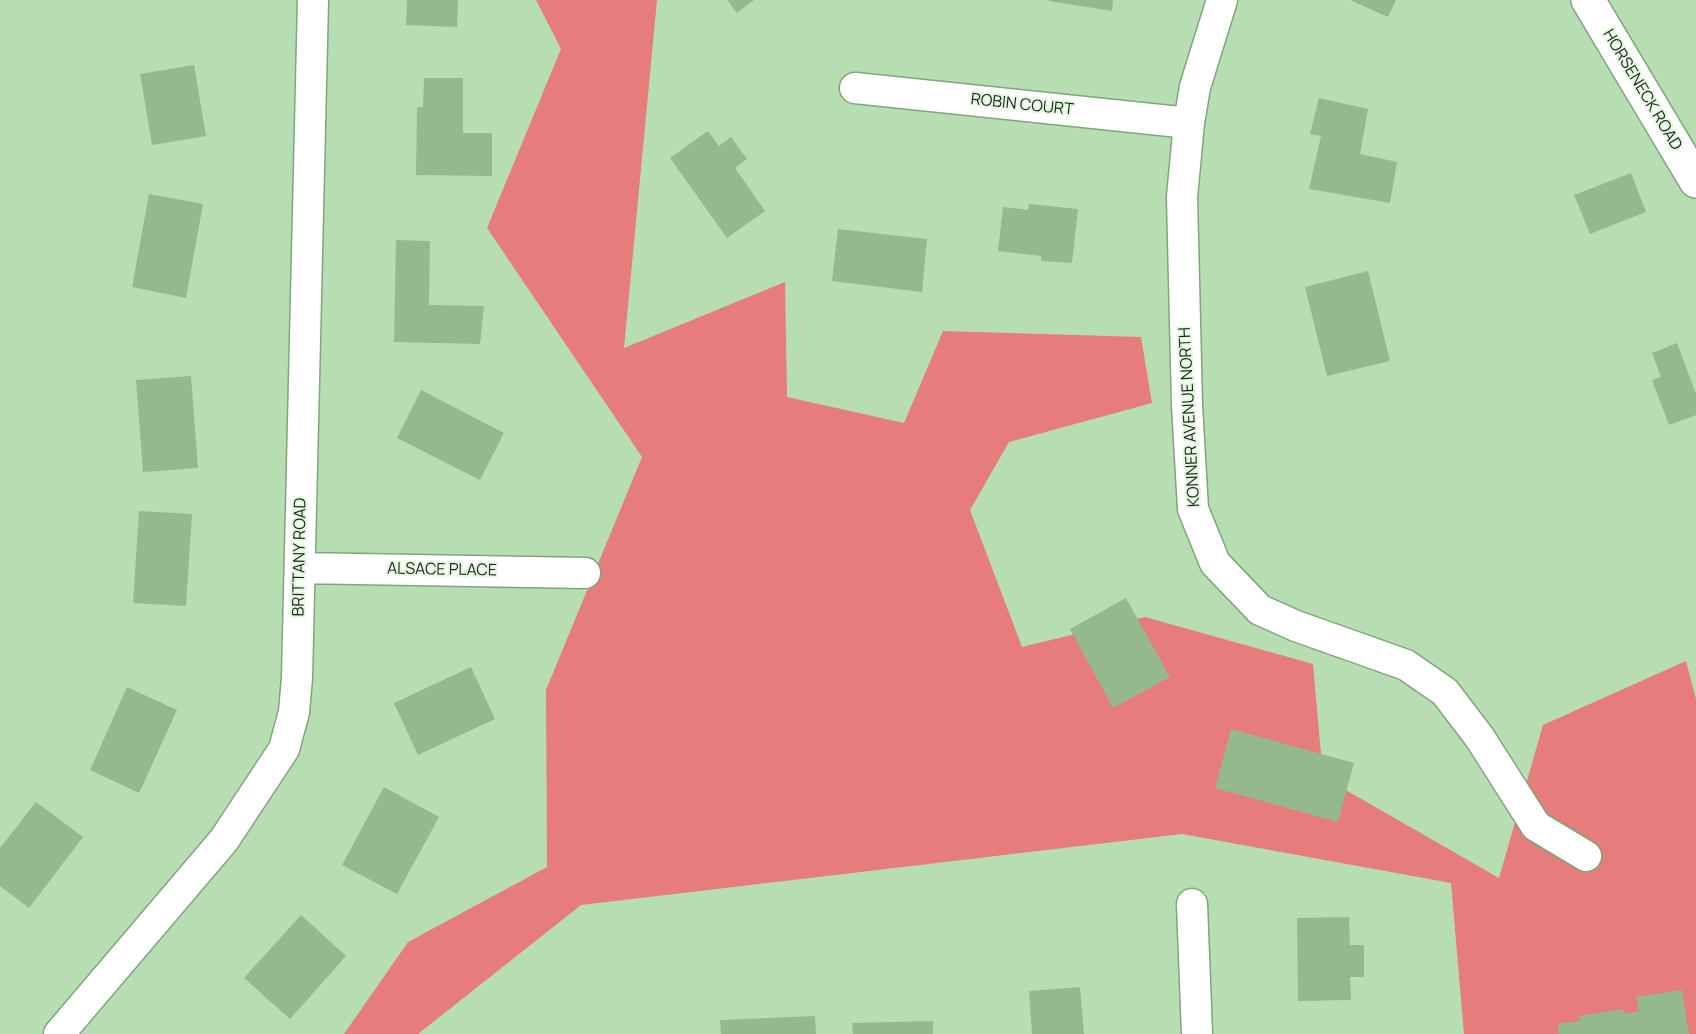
<!DOCTYPE html>
<style>
body{margin:0}
canvas{display:block;background:#b7ddb2}
</style>
<canvas width="1696" height="1034"></canvas>
<script>
const context = document.querySelector('canvas').getContext('2d');
context.lineJoin = 'round';
function fillPath(path, color) { context.fillStyle = color; context.fill(path, 'evenodd'); }
const poly = rows => new Path2D(rows.map(r => 'M' + r).join(''));
function trace(path, color, width, dash) { context.strokeStyle = color; context.lineWidth = width; context.lineCap = dash ? 'butt' : 'round'; context.setLineDash(dash || []); context.stroke(path); }
function label(font, color, halo, rows, align = 'center') {
  context.font = font + ' Manrope,sans-serif'; context.lineWidth = 4.5; context.setLineDash([]); context.textBaseline = 'middle'; context.strokeStyle = halo; context.fillStyle = color; for (const [text, x, y, turn = 0] of rows) {
    context.save(); context.translate(x, y); context.rotate((+turn || 0) * Math.PI / 180); context.textAlign = isNaN(turn) ? turn : align; if (halo) context.strokeText(text, 0, 0); context.fillText(text, 0, 0); context.restore();
  }
}
const forest = poly([
 [536,0,657,0,624,348,785,282,787,397,904,423,943,331,1141,337,1152,403,1009,442,970,510,1022,647,1145,617,1313,664,1323,777,1499,878,1543,725,1686,661,1696,699,1696,1034,1464,1034,1451,883,1182,834,581,905,418,1034,344,1034,408,942,547,867,546,690,642,457,487,228,561,49]
]);
const building = poly([
 [407,0,458,0,457,27,406,25],
 [727,0,754,0,737,13],
 [1049,0,1113,0,1112,11,1049,1],
 [1350,0,1396,0,1388,17],
 [194,65,206,136,152,145,140,74],
 [424,78,463,78,463,133,492,133,492,176,416,175,417,107,423,107],
 [1319,98,1368,109,1360,154,1397,162,1390,203,1309,189,1321,136,1310,134],
 [708,131,719,146,731,137,747,159,735,168,765,211,727,238,670,158],
 [1631,173,1646,212,1590,234,1574,195],
 [149,194,203,204,186,298,132,287],
 [1029,204,1078,209,1072,263,1041,261,1041,256,998,251,1003,207,1028,210],
 [838,229,927,239,922,292,832,281],
 [396,240,430,241,429,305,484,306,480,344,394,342],
 [1368,271,1390,361,1327,376,1305,287],
 [1677,343,1696,394,1696,415,1669,425,1652,380,1661,377,1652,353],
 [191,376,198,468,143,472,136,380],
 [421,390,504,433,480,480,397,438],
 [139,511,192,514,186,606,133,603],
 [1126,598,1170,677,1113,708,1070,629],
 [471,667,495,719,418,755,394,703],
 [127,687,177,710,139,793,90,770],
 [1231,729,1354,763,1338,822,1215,788],
 [384,787,439,817,397,894,342,865],
 [36,802,83,837,29,908,0,886,0,848],
 [301,915,346,956,290,1019,244,978],
 [1349,917,1350,945,1364,945,1364,977,1350,977,1351,1000,1298,1001,1297,918],
 [1080,987,1084,1034,1032,1034,1029,991],
 [1682,990,1689,1034,1559,1034,1558,1024,1580,1021,1579,1016,1623,1009,1624,1014,1639,1011,1636,997],
 [815,1016,816,1034,721,1034,720,1020],
 [933,1021,933,1034,853,1034,852,1023]
]);
const minor = poly([
 [1222,0,1195,87,1189,123,1182,197,1187,405,1193,509,1215,563,1260,610,1296,626,1406,665,1445,692,1480,738,1536,826,1586,856],
 [855,88,1189,123],
 [300,568,585,573],
 [1192,904,1197,1034],
 [59,1034,224,840,284,749,294,712,297,678,313,0]
]);
const tertiary = poly([
 [1588,0,1696,181]
]);
const streetNames = [
 ["HORSENECK ROAD",1642,90,59],
 ["ROBIN COURT",1022,105,6],
 ["KONNER AVENUE NORTH",1190,417,-93],
 ["BRITTANY ROAD",300,557,-89],
 ["ALSACE PLACE",442,570,1]
];
fillPath(forest, '#e67c7b');
fillPath(building, '#94b98f');
trace(minor, '#81a57c', 33);
trace(tertiary, '#81a57c', 36);
trace(minor, '#fff', 30);
trace(tertiary, '#fff', 33);
label('16px', '#1a2818', '#e5f8e2', streetNames);
</script>
